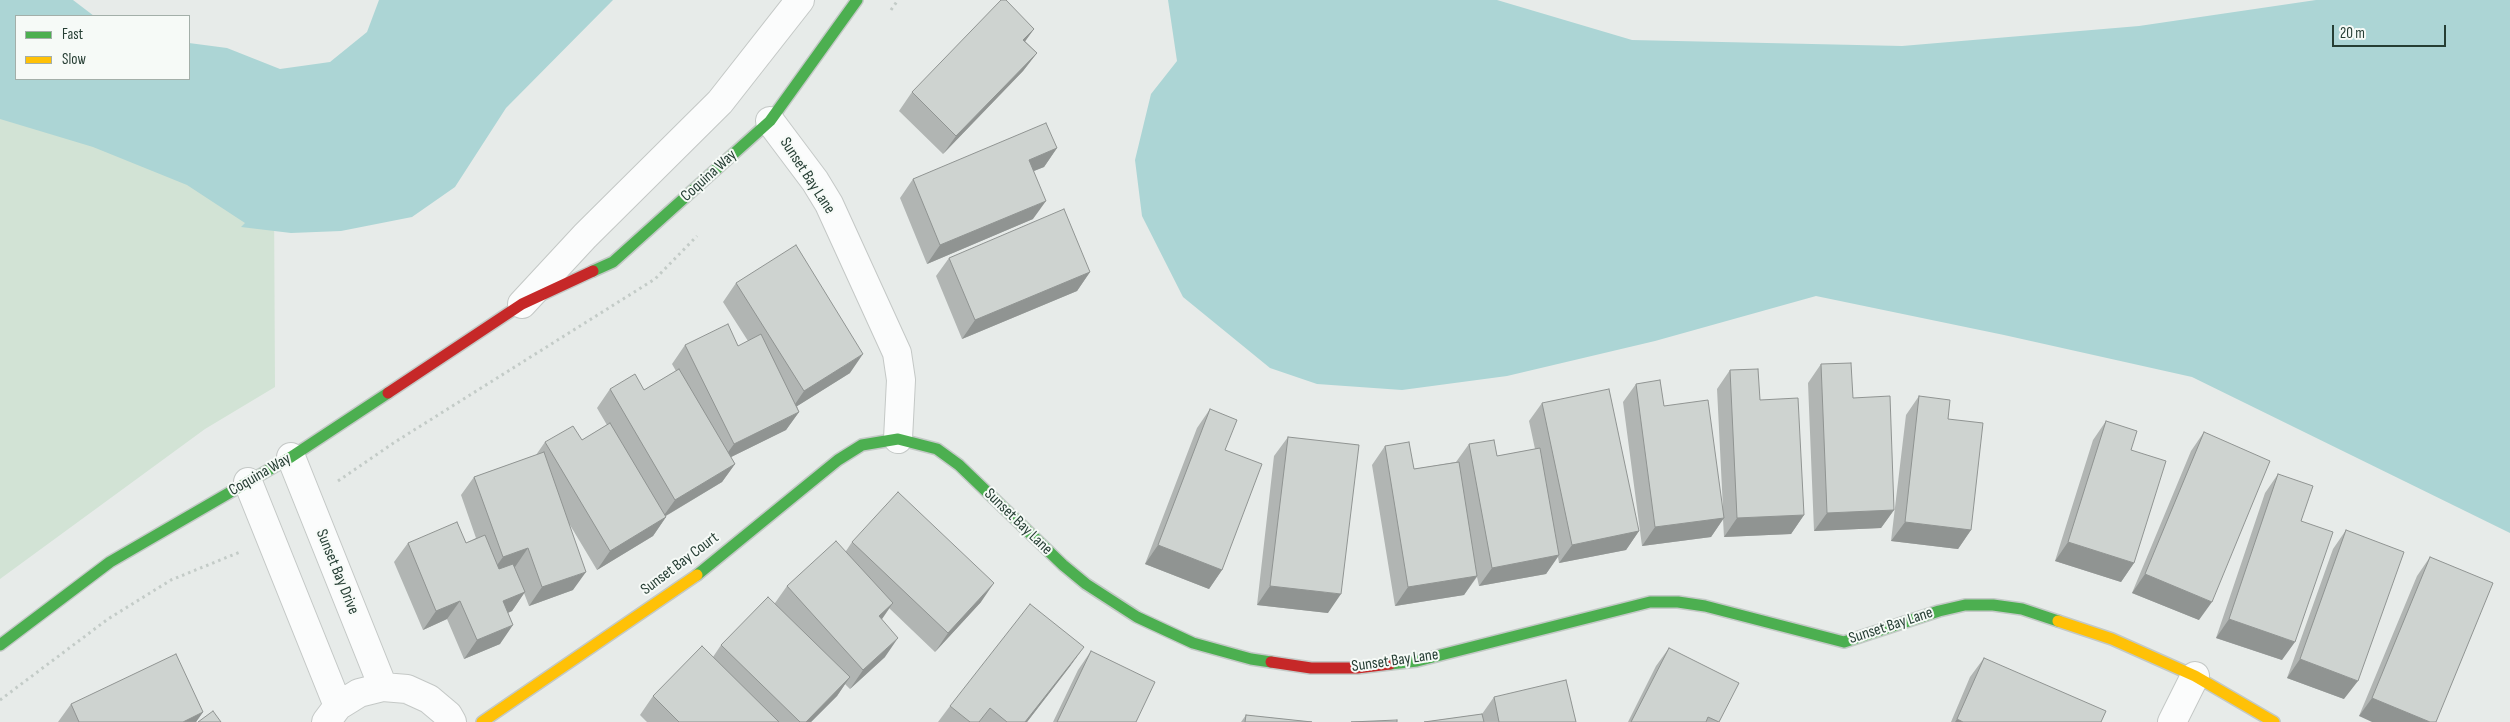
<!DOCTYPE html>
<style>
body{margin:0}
#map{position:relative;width:2510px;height:722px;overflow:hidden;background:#e7ebe9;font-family:"Sofia Sans Condensed",sans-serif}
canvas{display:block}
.legend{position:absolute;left:15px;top:15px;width:175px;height:65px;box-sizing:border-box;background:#f6faf7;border:1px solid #a3afa9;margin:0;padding:6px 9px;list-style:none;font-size:15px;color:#263e34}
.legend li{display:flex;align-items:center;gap:10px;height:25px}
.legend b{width:25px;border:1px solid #a3afa9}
.scale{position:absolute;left:2332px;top:25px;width:114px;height:22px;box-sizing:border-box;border:2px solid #263e34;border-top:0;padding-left:6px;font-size:15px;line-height:18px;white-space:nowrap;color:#263e34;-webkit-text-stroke:4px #f6faf7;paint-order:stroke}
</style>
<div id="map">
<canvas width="2510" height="722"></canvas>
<ul class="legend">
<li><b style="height:6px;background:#4caf50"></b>Fast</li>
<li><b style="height:6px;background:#ffc107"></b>Slow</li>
</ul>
<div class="scale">20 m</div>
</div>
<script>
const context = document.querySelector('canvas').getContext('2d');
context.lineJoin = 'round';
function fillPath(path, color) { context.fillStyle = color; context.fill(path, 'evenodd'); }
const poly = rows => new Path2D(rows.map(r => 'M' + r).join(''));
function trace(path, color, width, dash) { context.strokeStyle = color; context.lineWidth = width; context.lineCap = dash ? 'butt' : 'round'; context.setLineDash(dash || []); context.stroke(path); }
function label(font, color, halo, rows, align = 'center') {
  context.font = font + ' "Sofia Sans Condensed",sans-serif'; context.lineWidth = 4; context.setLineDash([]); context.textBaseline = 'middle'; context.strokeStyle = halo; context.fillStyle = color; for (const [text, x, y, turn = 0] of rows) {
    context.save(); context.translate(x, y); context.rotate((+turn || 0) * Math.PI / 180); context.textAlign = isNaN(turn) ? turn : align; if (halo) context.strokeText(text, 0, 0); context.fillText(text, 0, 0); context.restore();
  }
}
const green = poly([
 [0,61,16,79,274,197,275,387,205,429,0,579]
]);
const water = poly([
 [0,0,73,0,94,16,16,16,16,79,189,79,189,43,227,48,280,69,330,62,367,32,379,0,613,0,506,108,455,187,412,217,341,231,291,233,241,227,245,223,187,185,93,147,0,119],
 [1168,0,1497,0,1632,40,1902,46,2139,26,2316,0,2510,0,2510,533,2192,377,2004,335,1816,296,1655,341,1507,376,1402,390,1317,384,1270,368,1183,297,1142,216,1135,160,1151,94,1177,61]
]);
const path = poly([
 [891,10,898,0],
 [338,481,395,442,655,279,697,236],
 [0,700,108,619,171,580,240,552]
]);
const street = poly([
 [770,121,815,181,829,204,897,353,901,380,898,439],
 [522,304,585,236,720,102,800,0],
 [291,457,383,687],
 [248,482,338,706],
 [326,722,338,706,359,693,383,687,407,689,429,699,448,715,452,722],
 [2172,722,2195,676]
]);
const fast = poly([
 [593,271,613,262,770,121,857,0],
 [697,575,838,460,862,445,898,439,937,449,959,465,1063,565,1086,584,1137,617,1193,643,1251,659,1271,662],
 [0,645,110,562,291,457,388,393],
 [1390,664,1417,661,1650,602,1678,602,1705,606,1844,642,1939,611,1965,605,1993,605,2022,609,2058,621]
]);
const slow = poly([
 [2058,621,2112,639,2195,676,2274,722],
 [482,722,697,575]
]);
const jam = poly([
 [388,393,522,304,593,271],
 [1271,662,1311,668,1357,668,1390,664]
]);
const wall = poly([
 [1034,29,1025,41,1037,53,1023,71,943,154,899,111,912,92],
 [1057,148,1044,167,1034,171,1033,219,927,264,900,198,913,179],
 [949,258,1090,272,1077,291,962,339,936,276],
 [736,283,850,373,797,406,799,412,786,430,731,457,735,464,722,482,666,516,666,517,653,536,597,570,570,525,573,590,529,606,524,593,512,611,508,613,500,644,464,659,447,619,423,630,394,562,408,543,466,543,476,538,461,495,474,477,536,455,545,442,582,440,607,425,597,408,610,389,644,390,676,371,672,364,685,345,738,346,748,341,723,302],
 [1821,364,1853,398,1894,510,1881,528,1814,531,1808,383],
 [1730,370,1760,400,1804,515,1791,534,1724,537,1723,519,1711,537,1642,546,1623,402,1636,384,1664,406,1723,509,1717,389],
 [1919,396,1948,419,1971,530,1958,549,1891,541,1906,415],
 [1542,403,1639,531,1626,550,1559,563,1558,557,1546,574,1479,586,1477,577,1464,595,1395,606,1372,465,1385,446,1414,469,1456,462,1469,444,1497,456,1535,449,1529,421],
 [1210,409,1225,450,1222,570,1209,589,1145,564,1197,428],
 [2106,421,2131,450,2134,563,2121,582,2055,561,2093,440],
 [2204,432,2199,620,2132,593,2191,451],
 [1288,437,1328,613,1257,605,1274,456],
 [2278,474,2301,521,2282,660,2216,638,2265,493],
 [2346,530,2344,699,2287,678,2333,549],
 [852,542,981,602,935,652,889,608,881,619,885,657,850,689,845,684,837,696,811,722,647,722,640,715,653,696,713,657,721,645,775,603,787,586,846,551],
 [2430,557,2436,722,2359,716,2417,576],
 [1669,648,1719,722,1628,722,1656,666],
 [1091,651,1136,722,1053,722,1078,670],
 [1984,658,2101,722,1951,722,1970,677],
 [1071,665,1027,722,938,722,950,706],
 [1494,697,1576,722,1424,722,1482,714],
 [71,704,203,712,196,722,58,722],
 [1246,715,1312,722,1241,722]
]);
const shadedWall = poly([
 [1034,29,1021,47,1023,40],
 [1037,53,1023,71,943,154,956,136],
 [1057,148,1044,167,1016,178,1029,160],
 [1046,201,1033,219,927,264,940,245],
 [1090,272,1077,291,962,339,975,320],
 [863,354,850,373,791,410,804,391],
 [799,412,786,430,721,462,734,444],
 [735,464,722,482,662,518,675,500],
 [1894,510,1881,528,1814,531,1827,513],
 [1804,515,1791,534,1724,537,1737,518],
 [666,517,653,536,597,570,610,551],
 [1724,518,1711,537,1642,546,1655,527],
 [1905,522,1971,530,1958,549,1891,541],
 [1639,531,1626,550,1559,563,1572,545],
 [2068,542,2134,563,2121,582,2055,561],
 [1158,545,1222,570,1209,589,1145,564],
 [528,548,515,567,490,575,503,557],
 [1559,555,1546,574,1479,586,1492,568],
 [586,572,573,590,529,606,542,587],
 [2145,574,2212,602,2199,620,2132,593],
 [1477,576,1464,595,1395,606,1408,587],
 [994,583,981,602,935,652,948,633],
 [1270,586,1341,594,1328,613,1257,605],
 [525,592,512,611,490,620,503,601],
 [460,601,447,619,423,630,436,611],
 [893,603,880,622,879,616],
 [2229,619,2295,642,2282,660,2216,638],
 [513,625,500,644,464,659,477,640],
 [898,638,885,657,850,689,863,670],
 [1084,647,1071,665,1027,722,1025,722],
 [2300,659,2358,681,2344,699,2287,678],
 [850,677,837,696,811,722,806,722],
 [2372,698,2430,722,2372,722,2359,716],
 [203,712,196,722,183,722],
 [1957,719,1963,722,1955,722]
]);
const building = poly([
 [1001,0,1006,0,1034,29,1023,40,1037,53,956,136,912,92,1001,0],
 [1046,123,1057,148,1029,160,1046,201,940,245,913,179,1046,123],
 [1064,209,1090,272,975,320,949,258,1064,209],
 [796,245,863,354,804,391,736,283,796,245],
 [728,324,738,346,761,334,799,412,734,444,685,345,728,324],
 [1851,363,1853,398,1890,396,1894,510,1827,513,1821,364,1851,363],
 [679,369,735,464,675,500,610,389,635,374,644,390,679,369],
 [1758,369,1760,400,1798,398,1804,515,1737,518,1730,370,1758,369],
 [1660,380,1664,406,1708,400,1724,518,1655,527,1636,384,1660,380],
 [1609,389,1639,531,1572,545,1542,403,1609,389],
 [1919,396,1950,400,1948,419,1983,423,1971,530,1905,522,1919,396],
 [1210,409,1237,420,1225,450,1262,464,1222,570,1158,545,1210,409],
 [2106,421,2137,431,2131,450,2166,461,2134,563,2068,542,2106,421],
 [610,423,666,517,610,551,545,442,573,426,582,440,610,423],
 [2204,432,2270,461,2212,602,2145,574,2204,432],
 [1288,437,1359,445,1341,594,1270,586,1288,437],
 [1494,440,1497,456,1540,448,1559,555,1492,568,1469,444,1494,440],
 [1409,442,1414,469,1459,462,1477,576,1408,587,1385,446,1409,442],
 [544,452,586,572,542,587,528,548,503,557,474,477,544,452],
 [2278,474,2313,486,2301,521,2333,532,2295,642,2229,619,2278,474],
 [898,492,994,583,948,633,852,542,898,492],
 [457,522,466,543,485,535,499,569,513,564,525,592,503,601,513,625,477,640,460,601,436,611,408,543,457,522],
 [2346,530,2404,552,2358,681,2300,659,2346,530],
 [836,541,893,603,879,616,898,638,863,670,787,586,836,541],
 [2430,557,2493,583,2436,722,2430,722,2372,698,2430,557],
 [768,597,850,677,806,722,800,722,721,645,768,597],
 [1030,604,1084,647,1025,722,1007,722,990,708,979,722,970,722,950,706,1030,604],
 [702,646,779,722,679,722,653,696,702,646],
 [1669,648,1739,683,1719,722,1708,717,1706,722,1631,722,1669,648],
 [1091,651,1155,682,1136,722,1057,722,1091,651],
 [176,654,203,712,183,722,79,722,71,704,176,654],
 [1984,658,2106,711,2101,722,1963,722,1957,719,1984,658],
 [1566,680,1576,722,1499,722,1494,697,1566,680],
 [213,711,221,722,198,722,213,711],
 [1482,714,1484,722,1424,722,1482,714],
 [1246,715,1312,722,1245,722,1246,715],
 [1397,720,1397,722,1351,722,1397,720]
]);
const streetNames = [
 ["Coquina Way",709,176,-42],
 ["Sunset Bay Lane",807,176,57],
 ["Coquina Way",260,475,-30],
 ["Sunset Bay Lane",1018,522,44],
 ["Sunset Bay Court",680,564,-37],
 ["Sunset Bay Drive",337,572,68],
 ["Sunset Bay Lane",1891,626,-18],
 ["Sunset Bay Lane",1395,661,-8]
];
fillPath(green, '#d2e3d5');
fillPath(water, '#acd5d5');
trace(street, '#c4c8c6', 30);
trace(fast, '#c3c9c6', 14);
trace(slow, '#c3c9c6', 14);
trace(jam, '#c3c9c6', 14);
trace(path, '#c3cbc7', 3, [2.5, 4]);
trace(street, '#fbfcfc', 28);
trace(fast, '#4caf50', 11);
trace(slow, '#ffc107', 11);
trace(jam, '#c62828', 11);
fillPath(wall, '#b1b5b3');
fillPath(shadedWall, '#909492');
fillPath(building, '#ced3d0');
trace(building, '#909492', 1);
label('16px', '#263e34', '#f6faf7', streetNames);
</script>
